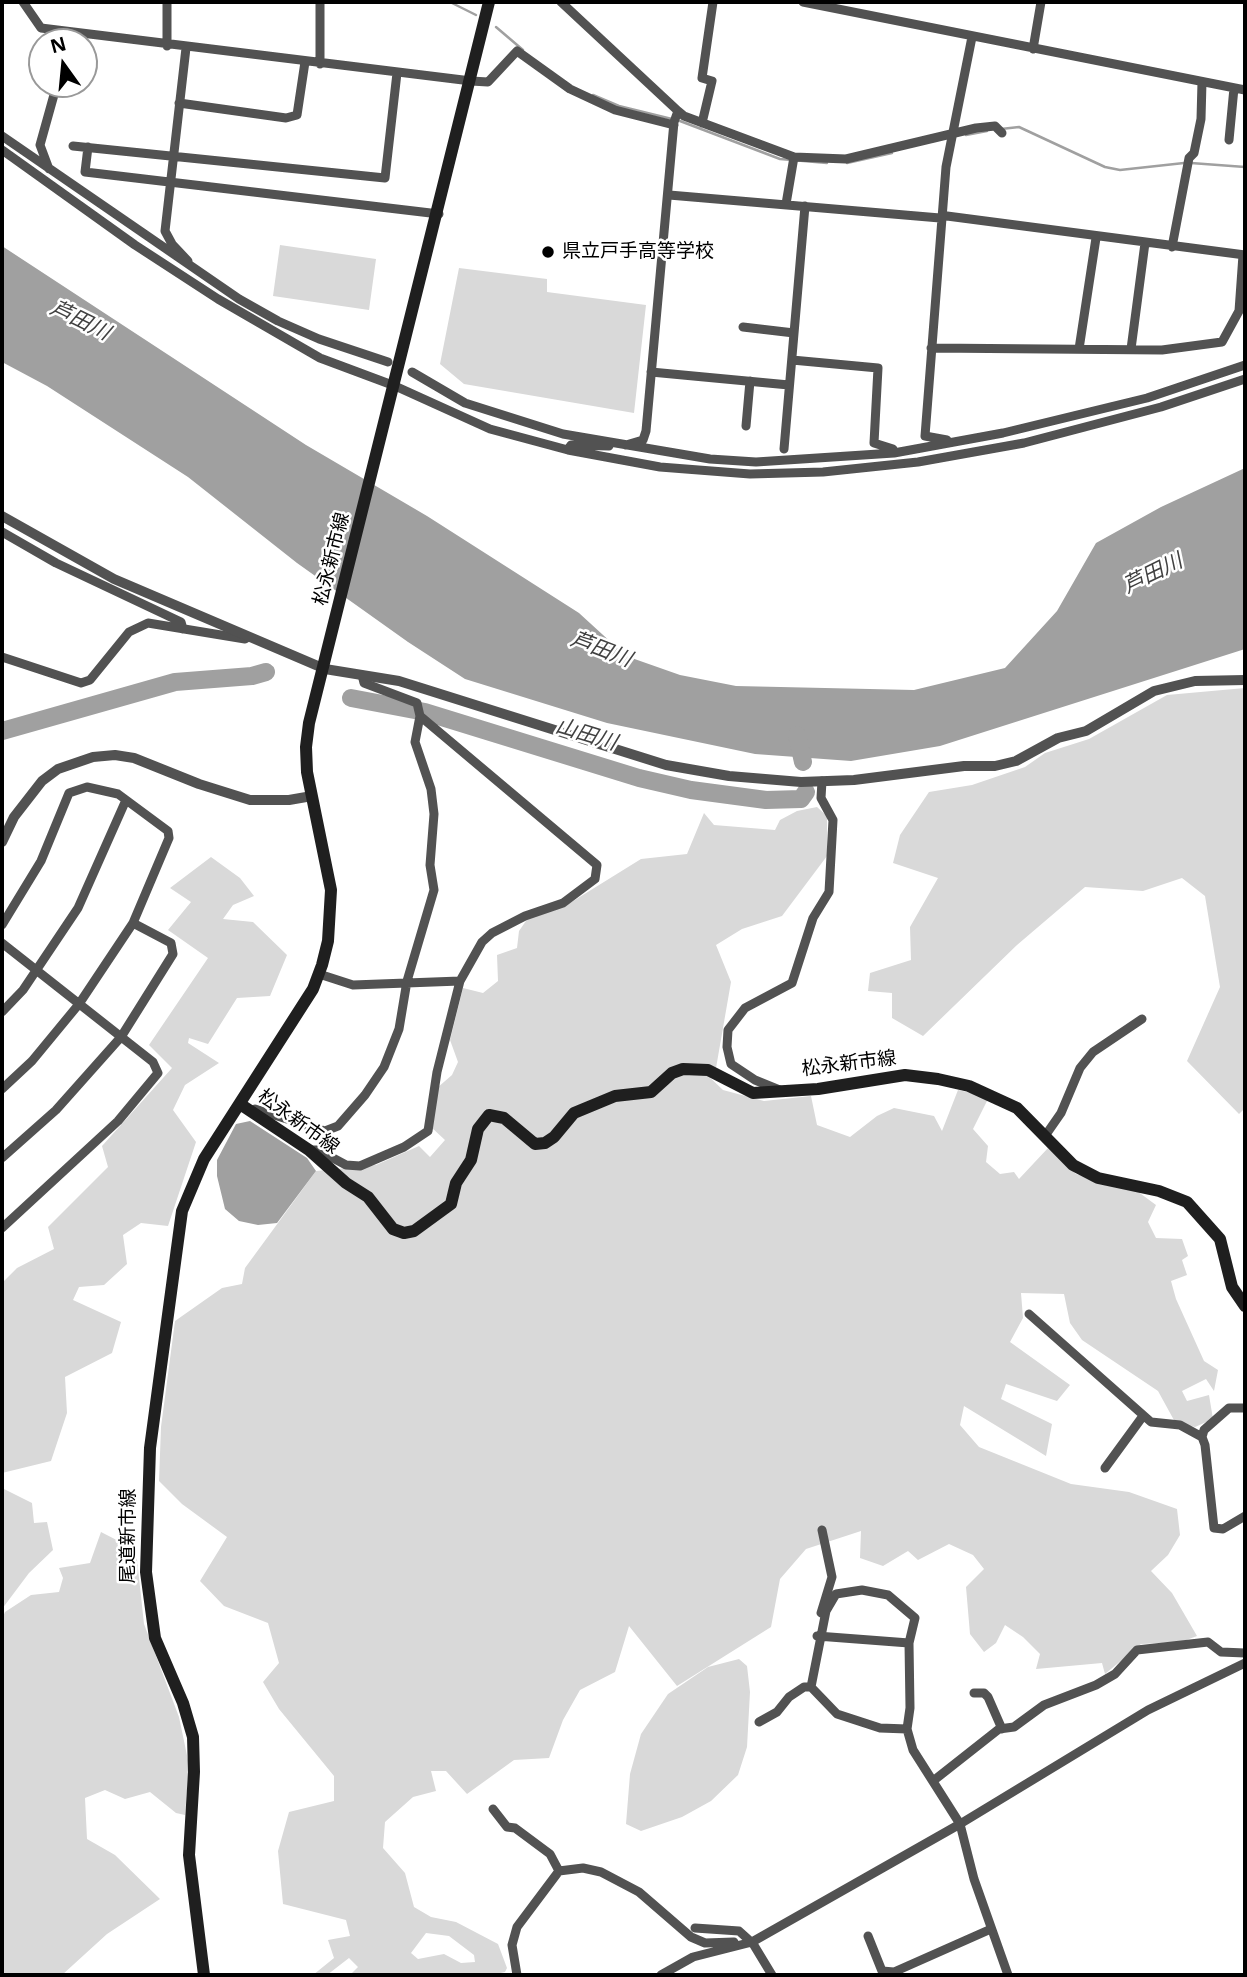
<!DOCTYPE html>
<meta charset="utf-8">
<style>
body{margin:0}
#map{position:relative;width:1247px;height:1977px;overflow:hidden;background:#fff;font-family:"Noto Sans",sans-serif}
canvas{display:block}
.frame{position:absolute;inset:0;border:4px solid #000;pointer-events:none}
.north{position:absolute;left:28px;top:28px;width:70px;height:70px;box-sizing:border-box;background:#fff;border:2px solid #999;border-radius:50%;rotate:345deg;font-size:19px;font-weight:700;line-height:28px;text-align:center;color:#000}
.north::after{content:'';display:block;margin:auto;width:24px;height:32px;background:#000;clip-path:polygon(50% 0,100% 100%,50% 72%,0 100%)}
</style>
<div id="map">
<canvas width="1247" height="1977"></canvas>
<div class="frame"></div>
<div class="north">N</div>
</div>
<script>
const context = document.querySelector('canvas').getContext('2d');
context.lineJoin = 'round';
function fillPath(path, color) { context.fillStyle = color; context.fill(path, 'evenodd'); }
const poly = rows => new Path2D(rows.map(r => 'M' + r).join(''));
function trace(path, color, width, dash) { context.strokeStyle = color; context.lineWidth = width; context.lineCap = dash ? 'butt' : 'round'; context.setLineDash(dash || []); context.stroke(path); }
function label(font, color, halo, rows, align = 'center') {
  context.font = font + ' "Noto Sans","Noto Sans JP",sans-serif'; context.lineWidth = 5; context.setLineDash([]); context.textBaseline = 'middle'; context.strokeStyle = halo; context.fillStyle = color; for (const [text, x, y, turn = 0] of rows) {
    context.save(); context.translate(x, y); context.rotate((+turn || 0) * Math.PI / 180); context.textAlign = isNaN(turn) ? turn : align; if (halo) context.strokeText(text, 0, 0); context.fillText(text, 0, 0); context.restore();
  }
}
const green = poly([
 [280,245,376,259,369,310,273,296],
 [459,268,547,279,547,292,646,305,634,413,464,384,440,364],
 [1245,688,1245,1108,1239,1114,1187,1061,1220,987,1205,896,1182,878,1143,891,1085,887,1017,945,923,1036,892,1018,892,993,868,991,870,973,911,960,910,927,938,878,893,863,900,835,929,792,972,785,1025,767,1045,753,1089,739,1167,695],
 [817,807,827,816,827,856,782,916,742,929,716,945,731,982,716,1068,701,1069,723,1090,764,1101,811,1096,817,1125,850,1137,877,1116,894,1108,934,1116,942,1131,958,1090,989,1097,973,1129,988,1146,986,1162,1000,1174,1014,1172,1019,1179,1048,1148,1076,1174,1137,1191,1156,1205,1148,1222,1156,1238,1182,1239,1188,1256,1182,1260,1187,1275,1171,1281,1176,1299,1204,1361,1218,1370,1214,1391,1206,1379,1182,1391,1187,1401,1209,1395,1213,1419,1195,1427,1175,1422,1158,1391,1082,1340,1070,1323,1064,1294,1021,1293,1023,1318,1010,1342,1070,1385,1057,1401,1006,1384,1001,1399,1052,1424,1046,1456,964,1406,960,1425,979,1447,1071,1484,1129,1492,1177,1509,1180,1535,1168,1555,1151,1571,1172,1593,1197,1636,1181,1642,1141,1644,1105,1674,1102,1663,1036,1669,1040,1654,1023,1637,1005,1625,996,1643,984,1652,970,1634,966,1587,984,1569,973,1555,949,1544,918,1560,908,1551,883,1566,860,1558,861,1531,806,1549,780,1579,771,1627,677,1686,629,1626,615,1672,580,1690,563,1720,549,1758,514,1760,467,1794,446,1771,431,1771,436,1791,413,1797,385,1822,383,1848,405,1873,414,1907,431,1917,456,1922,498,1944,507,1968,505,1972,492,1975,350,1975,358,1967,349,1958,327,1975,313,1975,334,1958,328,1940,350,1936,346,1920,283,1904,278,1851,289,1812,334,1801,334,1776,279,1709,263,1682,279,1663,268,1623,224,1606,200,1581,227,1537,182,1504,159,1481,161,1427,175,1321,222,1288,242,1284,245,1268,316,1171,376,1165,419,1146,430,1157,445,1140,431,1127,437,1088,452,1075,458,1062,450,1040,463,988,483,993,498,981,497,955,517,948,519,931,528,918,570,903,641,859,687,854,704,813,714,825,775,830,780,820,797,811],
 [426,1933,449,1936,474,1955,475,1962,461,1963,444,1954,418,1959,411,1953],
 [211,857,240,878,254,896,233,905,223,919,253,922,287,955,270,996,237,998,208,1044,189,1038,188,1043,219,1063,185,1085,173,1110,196,1142,168,1226,141,1223,123,1235,127,1264,104,1285,79,1287,73,1300,121,1322,112,1353,65,1377,67,1413,51,1461,2,1473,2,1283,17,1268,54,1249,48,1227,108,1167,102,1146,172,1068,149,1045,208,958,168,930,191,902,170,888],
 [2,1488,32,1503,34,1523,47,1522,53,1550,29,1573,2,1609],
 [101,1532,136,1550,144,1624,179,1717,189,1765,185,1815,176,1813,150,1792,125,1799,105,1790,85,1798,87,1839,115,1855,160,1899,107,1934,62,1975,2,1975,2,1619,5,1612,31,1595,59,1592,63,1578,59,1568,90,1563],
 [739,1659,747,1666,750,1692,747,1747,738,1775,711,1801,682,1817,641,1831,626,1824,630,1774,641,1734,668,1694,708,1667]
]);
const water = poly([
 [2,246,306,445,427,516,579,613,626,656,680,675,736,686,914,690,1005,668,1057,611,1096,543,1161,507,1245,468,1245,649,940,746,851,761,755,754,607,723,465,679,408,642,297,563,188,477,47,386,2,362],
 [250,1121,307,1158,316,1171,277,1223,258,1225,239,1221,225,1209,217,1176,217,1160,236,1124]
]);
const stream = poly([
 [450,2,476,15],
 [496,27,523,50],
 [593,95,619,106,680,121,780,159,827,163],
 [1001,129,1019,127,1105,167,1120,170,1184,163],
 [966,135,987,131],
 [847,163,892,153],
 [1191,163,1245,167]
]);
const river = poly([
 [351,698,425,712,639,778,691,790,766,800,801,799,806,792],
 [2,731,175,682,252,676,266,672],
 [797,735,803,762]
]);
const minor = poly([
 [23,2,41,28,471,81,488,82,517,51,570,89,615,110,674,125],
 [167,2,167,46],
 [561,2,678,111,674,122,646,431,643,440,626,445],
 [803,2,1245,90],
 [186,48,165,231,172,244,188,261],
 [1033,49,1041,2],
 [320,64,320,2],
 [179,103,286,118,297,115,305,62],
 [678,111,684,116,794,157,846,159,976,128,995,126,1002,133],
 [702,123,712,81,702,78,713,2],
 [2,136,239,299,278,321,319,339,388,362],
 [1229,140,1234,88],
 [73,146,385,178,397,73],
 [88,147,85,172,439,214],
 [2,150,135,245,218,299,320,358,395,386,490,429,568,450,660,467,750,474,823,472,918,462,1024,443,1161,407,1245,379],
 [49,169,40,145,57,84],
 [669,195,940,218,947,216,1245,255],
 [786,204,794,157],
 [1172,247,1189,158,1194,153,1201,119,1202,82],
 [743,327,794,333],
 [931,348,1162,350,1222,342,1239,311,1243,255],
 [1079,349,1096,238],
 [1131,349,1145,243],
 [792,360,878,368,874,443,893,449,894,453],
 [412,372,465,403,563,434,710,459,756,462,894,453,1003,433,1147,398,1245,365],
 [651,372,789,385],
 [746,426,750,381],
 [947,440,925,436,946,167,972,37],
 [569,448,571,445,609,446],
 [784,449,805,206],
 [2,532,56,563,181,622,183,629],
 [2,657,81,683,90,680,129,632,148,623,245,639,248,637],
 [2,925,41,861,69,793,87,787,118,794,168,831,169,838,133,923,79,1004,32,1061,2,1089],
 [2,943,153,1062,158,1073,118,1121,2,1228],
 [319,974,353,985,460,981,482,942,492,933,525,916,563,903,595,879,597,865,420,716],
 [2,1012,23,990,78,908,126,800],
 [782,1091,755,1080,731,1064,727,1047,728,1030,745,1008,792,983,813,918,829,892,833,820,821,798,822,781],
 [255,1109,325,1131,338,1126,365,1095,384,1067,399,1029,407,981,434,890,430,865,434,814,431,789,415,742,420,716,417,703,364,683,362,675],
 [1045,1136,1061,1113,1080,1068,1093,1052,1142,1019],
 [309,1150,318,1150,346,1165,360,1166,404,1147,428,1131,437,1072,460,981],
 [2,1158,56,1110,121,1037,173,954,171,943,133,923],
 [1029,1314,1151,1422,1180,1425,1202,1437,1205,1445,1214,1528,1223,1529,1245,1516],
 [1202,1437,1204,1430,1229,1408,1245,1408],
 [1105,1468,1143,1416],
 [821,1613,832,1577,822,1530],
 [817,1636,909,1643],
 [974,1693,984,1693,988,1697,1002,1729],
 [759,1722,777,1712,789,1697,804,1687,811,1687],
 [907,1729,910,1708,909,1643,915,1618,888,1595,862,1590,836,1594,826,1611,811,1687,837,1714,880,1728,907,1729,913,1750,960,1824,974,1879,1008,1975],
 [933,1781,999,1729,1014,1727,1044,1705,1096,1685,1115,1674,1137,1650,1208,1642,1221,1652,1245,1653],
 [493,1809,507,1827,515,1828,550,1854,559,1871],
 [695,1928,739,1931,749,1940],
 [868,1936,882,1971,894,1972,991,1929],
 [748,1940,752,1942,772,1975],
 [517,1975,512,1945,517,1927,559,1871,583,1868,601,1872,639,1892,691,1937,705,1943,734,1942],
 [661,1975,693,1957,752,1942,960,1824,1148,1710,1245,1663]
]);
const tertiary = poly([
 [2,516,114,579,325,669,399,681,666,765,729,776,801,782,854,780,964,766,995,766,1016,761,1058,738,1086,731,1154,691,1195,681,1245,680],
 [2,842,14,817,42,781,58,769,93,757,115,755,134,758,199,784,250,800,289,800,312,796]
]);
const secondary = poly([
 [240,1104,309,1150,346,1183,368,1197,393,1229,404,1233,414,1231,451,1204,456,1183,471,1160,478,1129,489,1115,504,1118,535,1144,545,1143,554,1137,574,1113,615,1096,651,1092,672,1073,683,1069,708,1070,753,1093,818,1089,905,1075,938,1079,969,1086,1017,1108,1073,1165,1098,1178,1159,1191,1187,1202,1220,1239,1232,1287,1245,1306],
 [204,1975,189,1855,194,1772,193,1737,183,1703,155,1638,146,1572,150,1448,182,1211,204,1159,313,989,322,965,328,941,331,890,307,772,306,747,309,723,489,2]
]);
const markers = [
 [548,252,7,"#000"]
];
const poiNames = [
 ["県立戸手高等学校",562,252]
];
const streetNames = [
 ["松永新市線",332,559,-76],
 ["松永新市線",849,1064,-7],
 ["松永新市線",298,1122,36],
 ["尾道新市線",129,1536,-90]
];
const waterNames = [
 ["芦田川",80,321,26],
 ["芦田川",1153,574,-26],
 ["芦田川",601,650,21],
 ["山田川",586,735,17]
];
fillPath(green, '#d9d9d9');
fillPath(water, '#a0a0a0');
trace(stream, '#a0a0a0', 2.5);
trace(river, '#a0a0a0', 18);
trace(minor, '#525252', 9);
trace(tertiary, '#525252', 10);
trace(secondary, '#1f1f1f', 12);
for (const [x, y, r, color] of markers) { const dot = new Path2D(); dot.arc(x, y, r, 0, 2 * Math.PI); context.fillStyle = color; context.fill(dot); trace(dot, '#fff', 2.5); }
label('19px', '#000', '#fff', poiNames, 'left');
label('19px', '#000', '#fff', streetNames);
label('italic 21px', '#414141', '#fff', waterNames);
</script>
